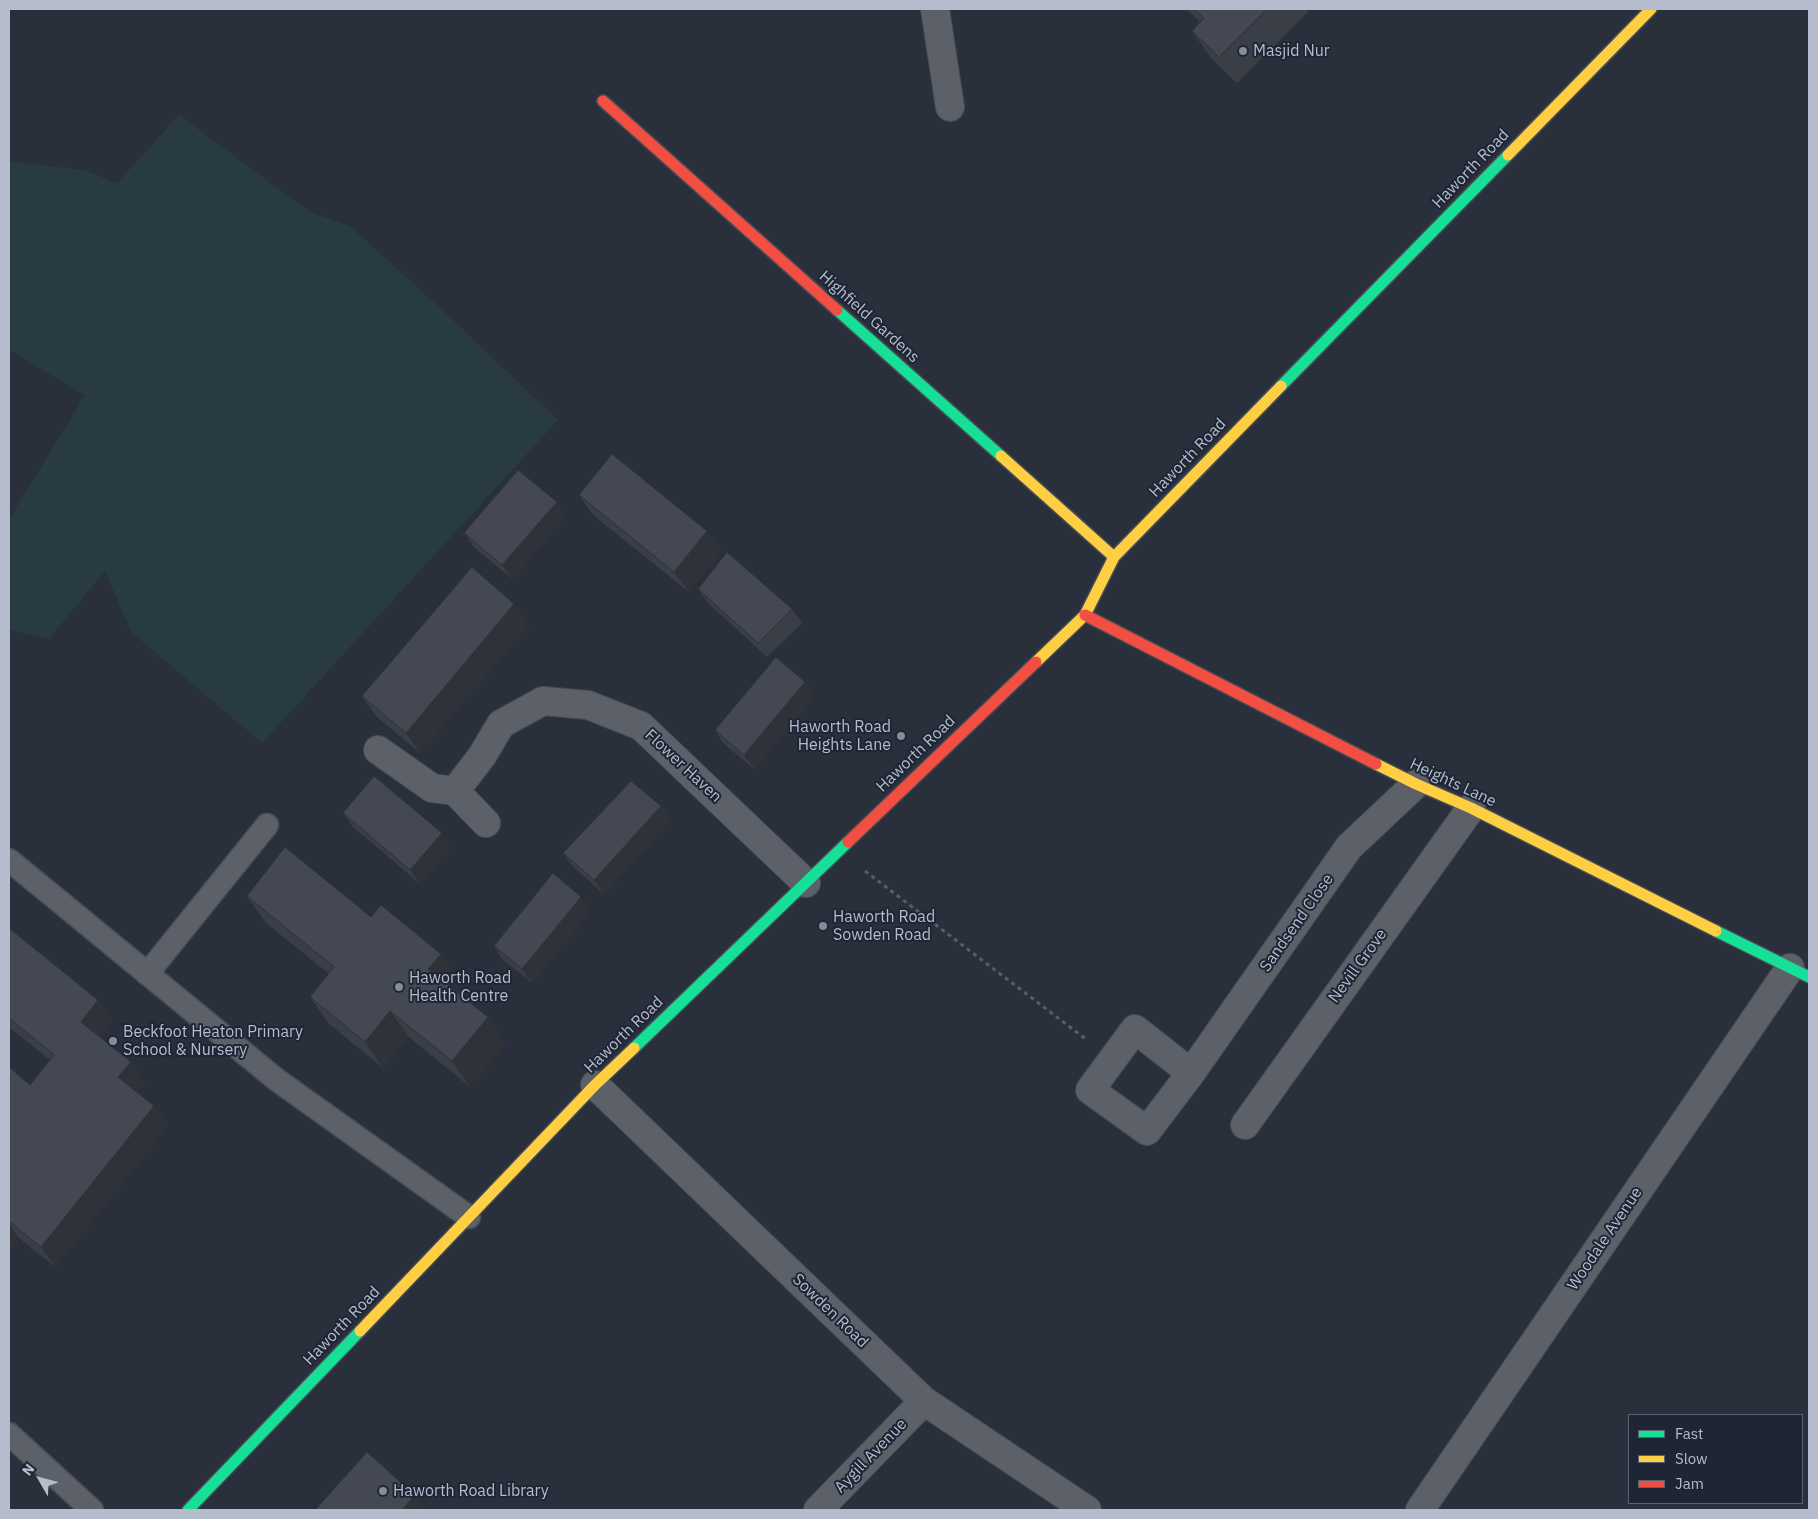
<!DOCTYPE html>
<style>
body{margin:0}
#map{position:relative;width:1818px;height:1519px;overflow:hidden;background:#2a303b;font-family:"IBM Plex Sans",sans-serif}
canvas{display:block}
.frame{position:absolute;inset:0;border:10px solid #b5bccb;pointer-events:none}
.legend{position:absolute;left:1628px;top:1414px;width:175px;height:90px;box-sizing:border-box;background:#1e2636;border:1px solid #5a6272;margin:0;padding:6px 9px;list-style:none;font-size:15px;color:#b5bccb}
.legend li{display:flex;align-items:center;gap:10px;height:25px}
.legend b{width:25px;border:1px solid #5a6272}
.north{position:absolute;left:15px;top:1454px;width:50px;height:50px;-webkit-text-stroke:4px #1e2636;paint-order:stroke;rotate:308deg;font-size:14px;font-weight:700;line-height:20px;text-align:center;color:#b5bccb}
.north::after{content:'';display:block;margin:auto;width:18px;height:22px;background:#b5bccb;clip-path:polygon(50% 0,100% 100%,50% 72%,0 100%)}
</style>
<div id="map">
<canvas width="1818" height="1519"></canvas>
<div class="frame"></div>
<ul class="legend">
<li><b style="height:6px;background:#16e098"></b>Fast</li>
<li><b style="height:6px;background:#ffcf43"></b>Slow</li>
<li><b style="height:6px;background:#f24e42"></b>Jam</li>
</ul>
<div class="north">N</div>
</div>
<script>
const context = document.querySelector('canvas').getContext('2d');
context.lineJoin = 'round';
function fillPath(path, color) { context.fillStyle = color; context.fill(path, 'evenodd'); }
const poly = rows => new Path2D(rows.map(r => 'M' + r).join(''));
function trace(path, color, width, dash) { context.strokeStyle = color; context.lineWidth = width; context.lineCap = dash ? 'butt' : 'round'; context.setLineDash(dash || []); context.stroke(path); }
function label(font, color, halo, rows, align = 'center') {
  context.font = font + ' "IBM Plex Sans",sans-serif'; context.lineWidth = 4; context.setLineDash([]); context.textBaseline = 'middle'; context.strokeStyle = halo; context.fillStyle = color; for (const [text, x, y, turn = 0] of rows) {
    context.save(); context.translate(x, y); context.rotate((+turn || 0) * Math.PI / 180); context.textAlign = isNaN(turn) ? turn : align; if (halo) context.strokeText(text, 0, 0); context.fillText(text, 0, 0); context.restore();
  }
}
const green = poly([
 [179,115,310,212,350,226,436,304,558,420,262,743,131,632,105,571,49,639,9,630,10,518,85,395,9,350,9,161,83,170,117,183]
]);
const path = poly([
 [865,871,1087,1040]
]);
const lane = poly([
 [9,860,277,1080,469,1217],
 [147,974,267,825],
 [9,1434,92,1510]
]);
const street = poly([
 [935,9,950,107],
 [378,750,432,788,455,791,482,756,501,724,543,701,588,705,641,726,806,883],
 [455,791,486,823],
 [1191,1073,1135,1029,1090,1090,1147,1131,1191,1073,1349,847,1416,784],
 [595,1085,924,1401,1087,1510],
 [1245,1125,1471,808],
 [818,1510,924,1401],
 [1420,1510,1790,968]
]);
const fast = poly([
 [837,310,1001,456],
 [1281,386,1508,155],
 [1716,931,1809,977],
 [634,1048,848,842],
 [188,1510,360,1331]
]);
const slow = poly([
 [1508,155,1651,9],
 [1001,456,1114,557],
 [1036,662,1085,615,1114,557,1281,386],
 [1376,764,1416,784,1471,808,1716,931],
 [360,1331,595,1085,634,1048]
]);
const jam = poly([
 [603,101,837,310],
 [1085,615,1376,764],
 [848,842,1036,662]
]);
const wall = poly([
 [1186,9,1306,9,1308,12,1237,83,1210,57,1192,31,1200,22],
 [579,495,707,531,721,551,689,592,593,515],
 [566,516,512,579,474,547,464,533],
 [698,589,792,609,802,623,767,657,708,603],
 [529,624,420,753,376,716,362,696],
 [805,682,815,696,754,769,724,744,715,730],
 [661,806,671,820,604,894,573,867,563,853],
 [343,813,451,847,420,884,353,827],
 [247,896,371,917,441,954,459,980,452,988,506,1044,470,1087,409,1037,383,1068,328,1023,310,997,329,974,265,922],
 [591,911,532,983,503,960,494,946],
 [9,928,112,1020,99,1036,145,1082,137,1092,154,1106,168,1126,55,1267,19,1238,9,1251,9,1067,30,1085,50,1060,10,1028,9,1029]
]);
const shadedWall = poly([
 [557,502,566,516,512,579,502,565],
 [707,531,721,551,689,592,674,572],
 [514,604,529,624,420,753,406,733],
 [805,682,815,696,754,769,744,755],
 [661,806,671,820,604,894,594,880],
 [442,833,451,847,420,884,410,870],
 [581,897,591,911,532,983,522,969],
 [441,954,459,980,446,995,428,969],
 [98,1000,112,1020,95,1042,81,1022],
 [390,1011,409,1037,383,1068,365,1042],
 [488,1017,506,1044,470,1087,452,1061],
 [131,1062,145,1082,132,1098,118,1077],
 [154,1106,168,1126,55,1267,41,1247],
 [9,1223,19,1238,9,1251],
 [415,1495,426,1510,402,1510]
]);
const building = poly([
 [1194,9,1267,9,1219,57,1192,31,1204,18,1194,9],
 [612,454,707,531,674,572,579,495,612,454],
 [518,470,557,502,502,565,464,533,518,470],
 [727,552,792,609,758,643,698,589,727,552],
 [472,567,514,604,406,733,362,696,472,567],
 [776,657,805,682,744,755,715,730,776,657],
 [374,776,442,833,410,870,343,813,374,776],
 [631,781,661,806,594,880,563,853,631,781],
 [285,847,371,917,381,905,441,954,428,969,488,1017,452,1061,390,1011,365,1042,310,997,334,967,247,896,285,847],
 [553,873,581,897,522,969,494,946,553,873],
 [9,928,98,1000,81,1022,131,1062,118,1077,154,1106,41,1247,9,1221,9,1067,30,1085,54,1055,9,1018,9,928],
 [367,1452,415,1495,402,1510,315,1510,367,1452]
]);
const markers = [
 [1243,51,5,"#848b99"],
 [901,736,5,"#848b99"],
 [823,926,5,"#848b99"],
 [399,987,5,"#848b99"],
 [113,1041,5,"#848b99"],
 [383,1491,5,"#848b99"]
];
const poiNames = [
 ["Masjid Nur",1253,51],
 ["Haworth Road",891,727,"right"],
 ["Heights Lane",891,745,"right"],
 ["Haworth Road",833,917],
 ["Sowden Road",833,935],
 ["Haworth Road",409,978],
 ["Health Centre",409,996],
 ["Beckfoot Heaton Primary",123,1032],
 ["School & Nursery",123,1050],
 ["Haworth Road Library",393,1491]
];
const streetNames = [
 ["Haworth Road",1471,169,-46],
 ["Highfield Gardens",869,317,42],
 ["Haworth Road",1188,458,-46],
 ["Haworth Road",916,754,-44],
 ["Flower Haven",683,766,43],
 ["Heights Lane",1453,783,25],
 ["Sandsend Close",1297,923,-55],
 ["Nevill Grove",1358,966,-54],
 ["Haworth Road",624,1035,-44],
 ["Woodale Avenue",1605,1239,-56],
 ["Sowden Road",830,1311,44],
 ["Haworth Road",342,1326,-46],
 ["Aygill Avenue",871,1456,-46]
];
fillPath(green, '#273b41');
trace(lane, '#474b53', 25);
trace(street, '#474b53', 30);
trace(fast, '#474b53', 14);
trace(slow, '#474b53', 14);
trace(jam, '#474b53', 14);
trace(path, '#595e65', 3, [4, 4]);
trace(lane, '#5c6068', 22);
trace(street, '#5c6068', 28);
trace(fast, '#16e098', 11);
trace(slow, '#ffcf43', 11);
trace(jam, '#f24e42', 11);
fillPath(wall, '#3a3e47');
fillPath(shadedWall, '#2f3239');
fillPath(building, '#434852');
trace(building, '#2f3239', 1);
for (const [x, y, r, color] of markers) { const dot = new Path2D(); dot.arc(x, y, r, 0, 2 * Math.PI); context.fillStyle = color; context.fill(dot); trace(dot, '#1e2636', 2); }
label('16px', '#b5bccb', '#1e2636', poiNames, 'left');
label('16px', '#b5bccb', '#1e2636', streetNames);
</script>
